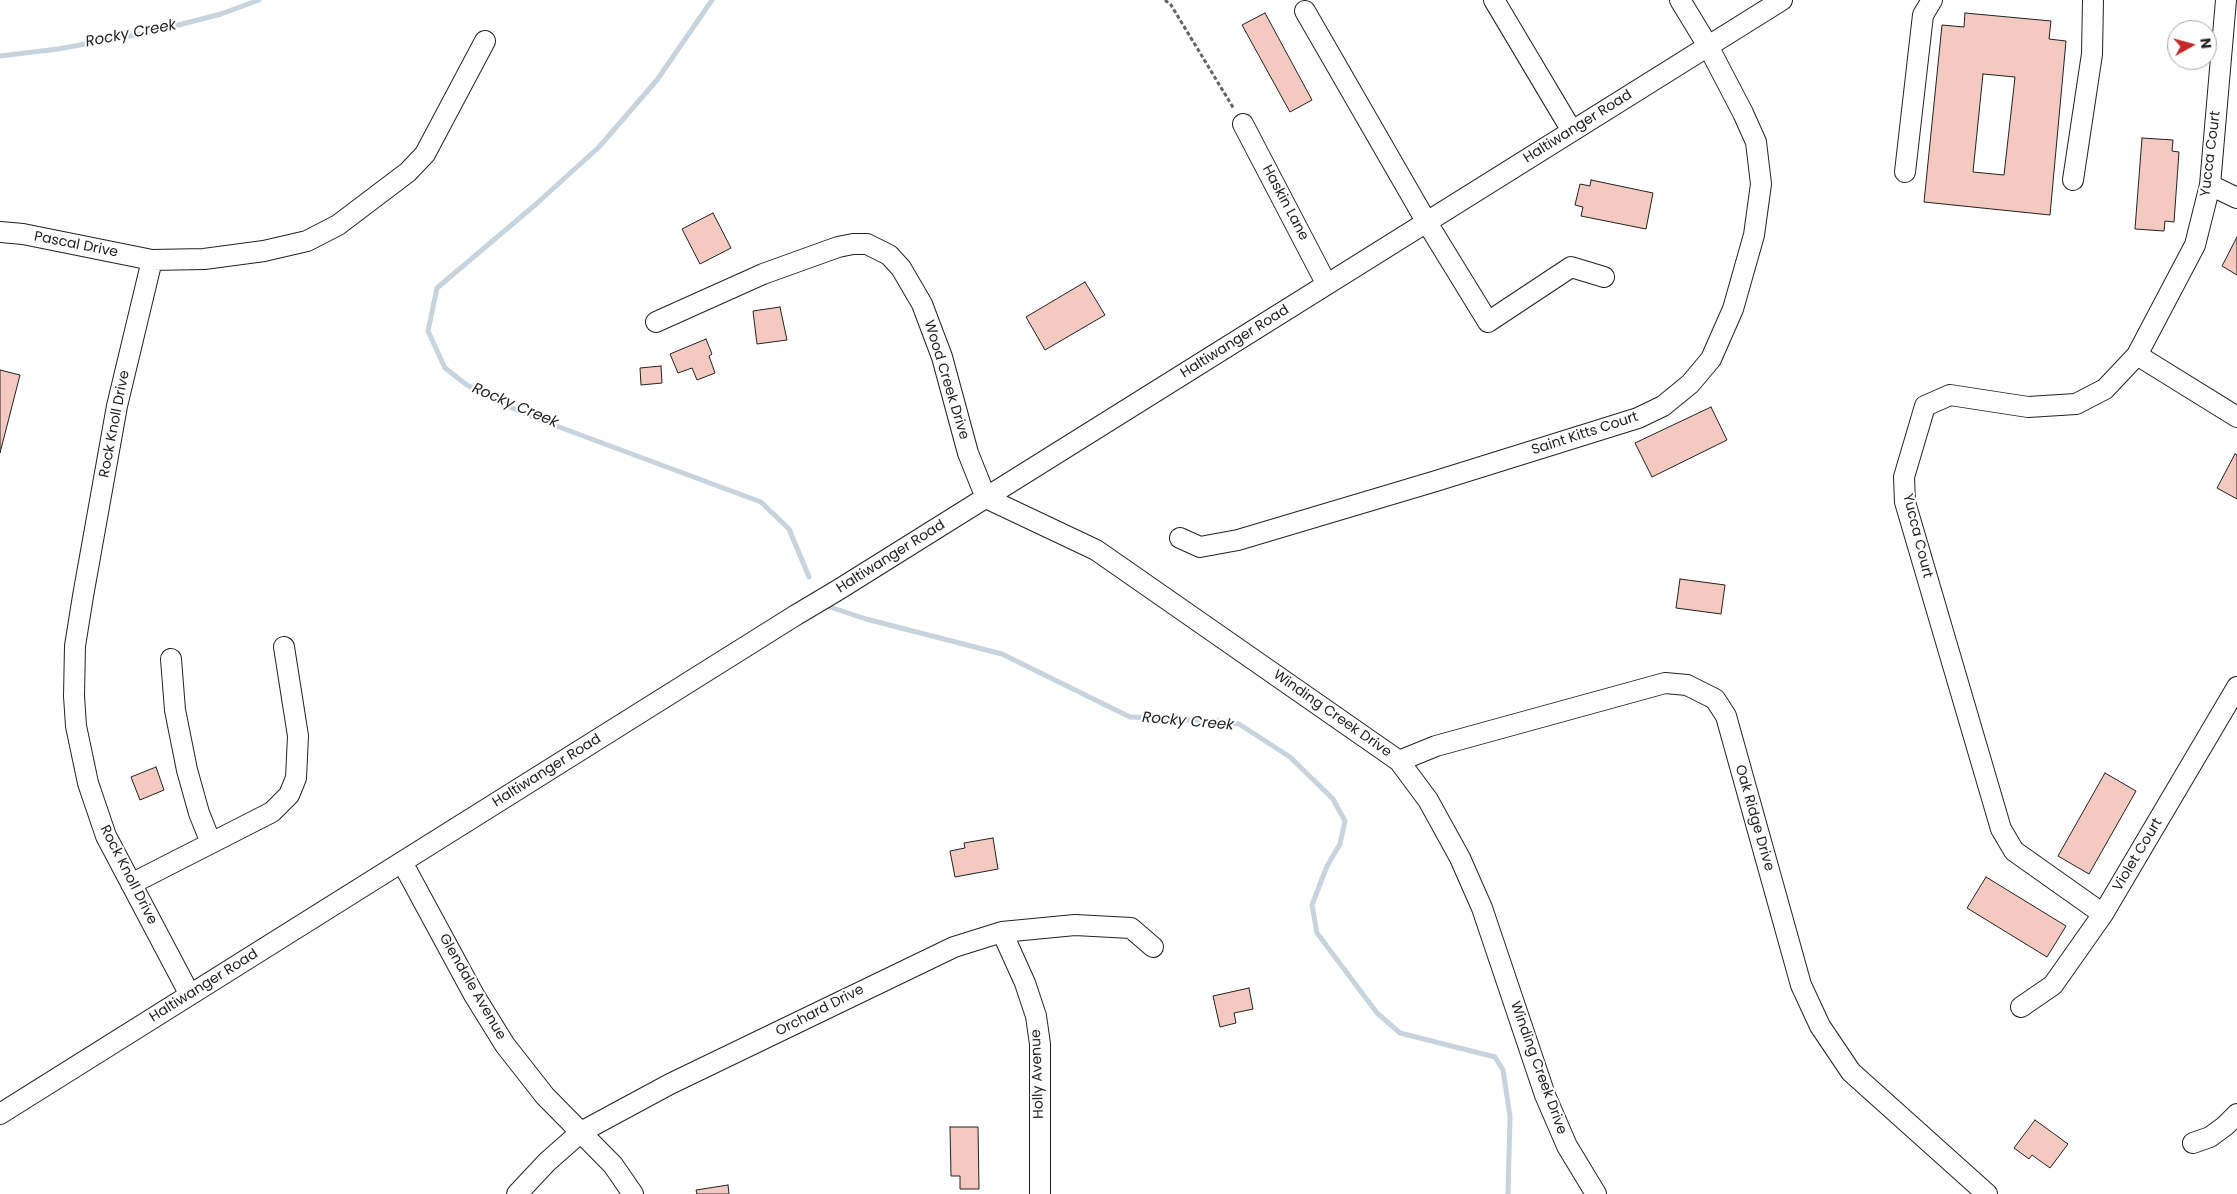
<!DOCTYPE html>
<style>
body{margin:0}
#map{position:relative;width:2237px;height:1194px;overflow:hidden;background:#fff;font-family:Poppins,sans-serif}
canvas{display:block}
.north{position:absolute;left:2167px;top:20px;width:50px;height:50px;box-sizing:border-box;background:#fff;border:1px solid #a7a7a7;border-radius:50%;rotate:83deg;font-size:14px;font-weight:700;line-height:20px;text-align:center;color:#222}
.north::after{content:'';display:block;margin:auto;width:18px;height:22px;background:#c62828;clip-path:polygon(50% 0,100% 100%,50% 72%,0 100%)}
</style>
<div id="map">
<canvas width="2237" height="1194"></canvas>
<div class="north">N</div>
</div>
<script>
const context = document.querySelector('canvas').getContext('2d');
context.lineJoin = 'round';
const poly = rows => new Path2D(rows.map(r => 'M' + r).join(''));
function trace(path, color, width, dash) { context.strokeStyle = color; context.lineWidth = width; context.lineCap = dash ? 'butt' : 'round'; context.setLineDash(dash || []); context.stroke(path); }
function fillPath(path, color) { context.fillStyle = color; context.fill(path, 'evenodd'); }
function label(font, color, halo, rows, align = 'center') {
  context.font = font + ' Poppins,sans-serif'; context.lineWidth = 4; context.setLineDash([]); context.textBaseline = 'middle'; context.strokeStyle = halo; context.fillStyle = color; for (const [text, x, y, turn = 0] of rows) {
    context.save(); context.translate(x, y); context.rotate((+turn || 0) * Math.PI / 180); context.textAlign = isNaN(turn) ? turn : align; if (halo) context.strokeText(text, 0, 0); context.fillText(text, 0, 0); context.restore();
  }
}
const stream = poly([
 [712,0,657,80,599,147,535,205,437,288,428,331,445,368,467,385,498,402,543,421,761,502,789,529,809,577],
 [0,56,58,49,151,32,221,14,259,0],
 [827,606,866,619,1002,654,1130,717,1220,721,1239,724,1290,757,1333,799,1345,821,1340,844,1327,866,1312,905,1317,933,1377,1013,1400,1033,1495,1057,1503,1070,1510,1116,1508,1194]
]);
const building = poly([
 [1265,13,1312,100,1290,112,1242,25,1265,13],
 [1965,13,2051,21,2049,39,2066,41,2050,215,1924,202,1942,25,1964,27,1965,13],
 [1983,74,2015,77,2004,175,1973,172,1983,74],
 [2142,138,2173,140,2172,151,2179,152,2174,222,2165,221,2164,231,2135,229,2142,138],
 [1591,180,1653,193,1646,229,1581,216,1583,207,1575,205,1580,184,1590,186,1591,180],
 [713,213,731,248,700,264,682,229,713,213],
 [2237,237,2237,275,2222,266,2237,237],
 [1085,282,1105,315,1045,350,1026,317,1085,282],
 [780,307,787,340,757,344,753,311,780,307],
 [706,339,712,354,709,356,715,373,697,380,692,368,678,373,670,354,706,339],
 [661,366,662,383,641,385,640,368,661,366],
 [0,370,20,375,0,453,0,370],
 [1711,407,1727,440,1652,477,1635,443,1711,407],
 [2235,454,2237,455,2237,499,2217,488,2235,454],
 [1680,579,1725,585,1721,614,1676,608,1680,579],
 [156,767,164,790,140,800,131,777,156,767],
 [2105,773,2136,791,2089,874,2058,856,2105,773],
 [993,838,998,869,955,877,950,851,965,848,964,843,993,838],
 [1986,877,2066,926,2047,957,1967,908,1986,877],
 [1249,988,1253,1009,1234,1013,1236,1023,1220,1027,1213,996,1249,988],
 [2035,1120,2068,1144,2050,1168,2032,1155,2029,1159,2014,1148,2035,1120],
 [950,1127,978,1127,979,1189,960,1189,960,1176,951,1176,950,1127],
 [728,1185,729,1194,697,1194,696,1190,728,1185]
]);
const path = poly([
 [1165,0,1171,5,1234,109]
]);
const minor = poly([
 [1494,0,1572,131],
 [1305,11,1426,221,1488,322,1571,267,1604,277],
 [1243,124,1326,283],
 [1905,172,1923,15,1932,0],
 [2073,180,2092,54,2093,0],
 [2210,185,2237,198],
 [0,232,23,234,152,260,204,259,264,251,307,241,338,225,408,172,425,154,485,41],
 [152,260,117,406,83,596,75,646,74,696,76,726,88,783,106,836,190,995],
 [656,322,763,274,838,247,853,244,867,244,889,255,901,268,922,304,942,357,968,453,986,498,1096,550,1399,761,1428,800,1460,858,1482,908,1545,1095,1567,1146,1596,1194],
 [2137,355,2237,417],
 [1180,538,1200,547,1238,540,1436,481,1638,418,1663,406,1690,384,1711,359,1733,309,1754,235,1761,184,1756,142,1743,113,1708,46,1680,0],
 [171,659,175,710,187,770,199,813,211,843],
 [1399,761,1436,746,1665,683,1687,685,1715,699,1726,716,1801,985,1820,1026,1851,1072,1987,1194],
 [402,862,474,995,505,1045,545,1096,613,1165,633,1194],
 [131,884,272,812,289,795,296,778,298,736,284,647],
 [2103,914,2014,851,2001,829,1905,502,1904,477,1925,406,1950,395,2028,407,2076,404,2105,389,2137,355,2195,245,2210,185,2226,0],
 [1002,932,1025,983,1036,1016,1040,1044,1040,1194],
 [2021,1007,2053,985,2103,914,2237,687],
 [0,1114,796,615,838,590,1782,0],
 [2193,1143,2210,1137,2225,1126,2237,1114],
 [517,1194,547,1162,581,1132,670,1084,954,947,1002,932,1075,925,1131,928,1153,947]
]);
const streetNames = [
 ["Haltiwanger Road",1578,127,-32],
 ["Yucca Court",2211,154,-83],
 ["Haskin Lane",1285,203,62],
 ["Pascal Drive",76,245,11],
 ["Haltiwanger Road",1235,342,-32],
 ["Wood Creek Drive",946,380,73],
 ["Rock Knoll Drive",115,424,-79],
 ["Saint Kitts Court",1585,434,-18],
 ["Yucca Court",1917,536,76],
 ["Haltiwanger Road",891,557,-32],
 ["Winding Creek Drive",1332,714,35],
 ["Haltiwanger Road",547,771,-32],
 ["Oak Ridge Drive",1754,818,74],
 ["Violet Court",2138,855,-59],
 ["Rock Knoll Drive",128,875,63],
 ["Haltiwanger Road",204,986,-32],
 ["Glendale Avenue",472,987,60],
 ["Orchard Drive",820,1011,-27],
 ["Winding Creek Drive",1538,1068,70],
 ["Holly Avenue",1038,1074,-92]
];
const waterNames = [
 ["Rocky Creek",131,34,-11],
 ["Rocky Creek",515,406,23],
 ["Rocky Creek",1188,722,5]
];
trace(stream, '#c7d3dd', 5);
fillPath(building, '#f3c9c0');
trace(building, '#222', 1);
trace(minor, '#222', 22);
trace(path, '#646464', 3, [4, 2.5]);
trace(minor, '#fff', 20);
label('14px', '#222', '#fff', streetNames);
label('italic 15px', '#222', '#fff', waterNames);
</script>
